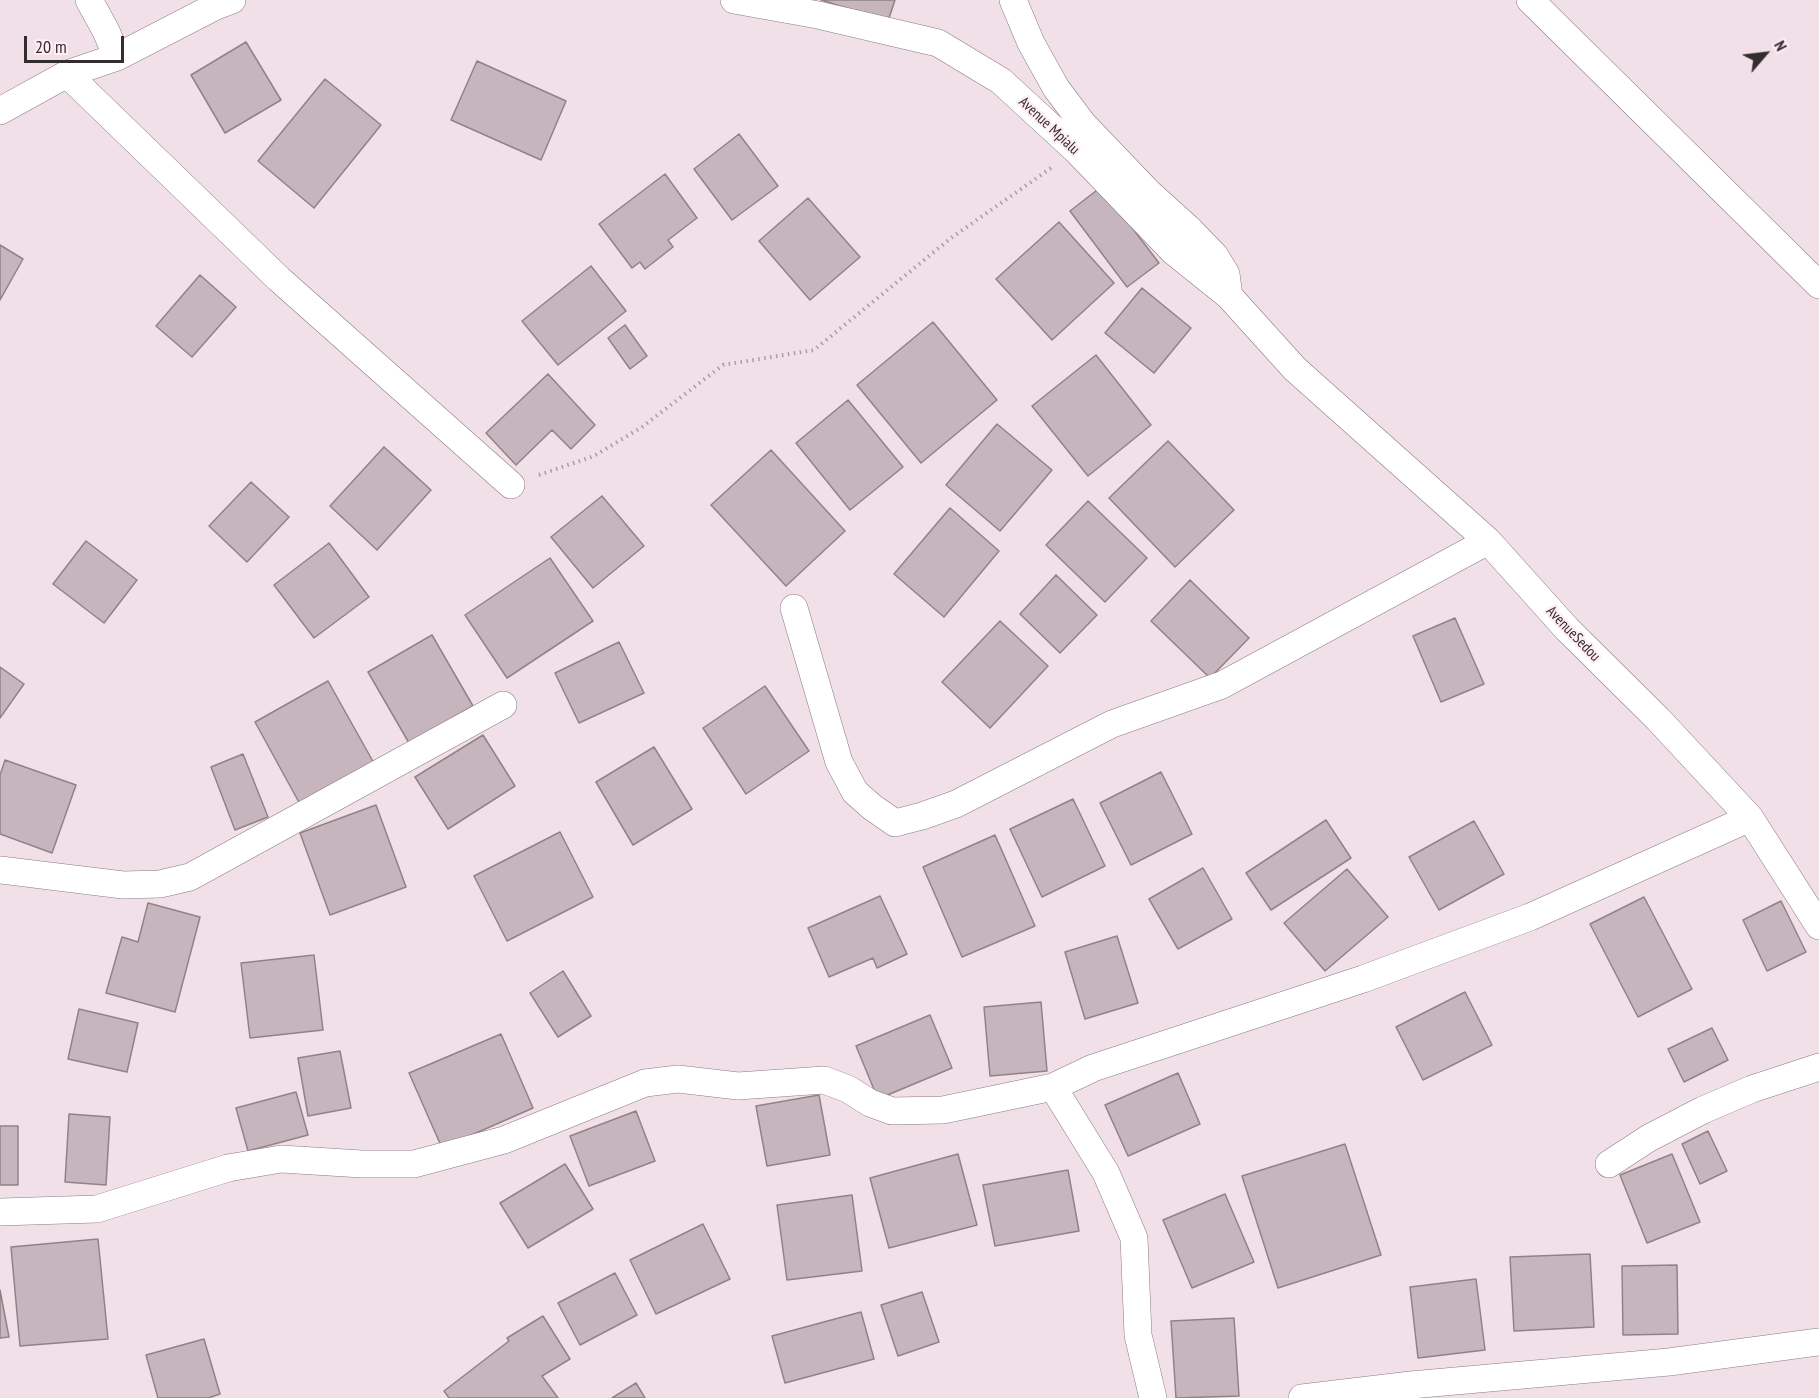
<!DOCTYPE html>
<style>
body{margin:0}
#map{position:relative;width:1819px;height:1398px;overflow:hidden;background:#f1e0e7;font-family:"PT Sans Narrow",sans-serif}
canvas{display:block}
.north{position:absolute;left:1735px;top:24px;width:60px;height:60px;-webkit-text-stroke:4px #feedf4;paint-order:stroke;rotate:62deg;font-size:16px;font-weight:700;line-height:24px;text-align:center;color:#342d30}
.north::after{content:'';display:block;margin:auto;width:21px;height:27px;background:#342d30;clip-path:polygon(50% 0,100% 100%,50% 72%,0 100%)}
.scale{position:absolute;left:24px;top:36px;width:100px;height:27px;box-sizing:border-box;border:3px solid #342d30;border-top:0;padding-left:8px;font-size:18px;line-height:21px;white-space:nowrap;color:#342d30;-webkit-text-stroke:4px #feedf4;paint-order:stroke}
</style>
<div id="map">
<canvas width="1819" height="1398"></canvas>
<div class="north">N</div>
<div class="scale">20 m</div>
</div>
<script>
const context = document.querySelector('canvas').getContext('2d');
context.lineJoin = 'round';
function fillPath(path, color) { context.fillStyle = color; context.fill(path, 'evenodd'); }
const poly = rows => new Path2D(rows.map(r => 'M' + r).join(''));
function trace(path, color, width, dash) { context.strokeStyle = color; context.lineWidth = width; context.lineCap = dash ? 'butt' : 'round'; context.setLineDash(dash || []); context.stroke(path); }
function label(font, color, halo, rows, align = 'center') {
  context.font = font + ' "PT Sans Narrow",sans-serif'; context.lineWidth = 4.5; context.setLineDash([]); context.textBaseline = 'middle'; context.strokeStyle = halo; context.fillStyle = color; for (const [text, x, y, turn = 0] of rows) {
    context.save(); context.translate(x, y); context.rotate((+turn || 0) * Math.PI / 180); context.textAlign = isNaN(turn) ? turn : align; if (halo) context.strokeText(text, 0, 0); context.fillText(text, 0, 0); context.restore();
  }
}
const building = poly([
 [821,0,895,0,888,21,821,0],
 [246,42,281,100,225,133,191,75,246,42],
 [477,61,566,101,541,160,451,120,477,61],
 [325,79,381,125,314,208,258,161,325,79],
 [739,134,778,186,732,220,694,169,739,134],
 [665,174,697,218,668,240,673,247,645,269,640,262,632,268,599,224,665,174],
 [1101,187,1159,263,1127,287,1070,211,1101,187],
 [808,198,860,257,810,300,759,241,808,198],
 [1059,222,1114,283,1052,340,996,279,1059,222],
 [0,245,23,259,0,300,0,245],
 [591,266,626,311,558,365,522,321,591,266],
 [200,275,236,307,192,357,156,326,200,275],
 [1142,288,1191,328,1154,373,1105,333,1142,288],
 [933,322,997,400,921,463,857,385,933,322],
 [625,325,647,356,630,369,608,338,625,325],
 [1096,355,1151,425,1088,476,1032,406,1096,355],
 [548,374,595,425,571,449,552,430,516,465,486,433,548,374],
 [848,400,903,467,850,510,796,443,848,400],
 [997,424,1052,470,1000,531,946,485,997,424],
 [1168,441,1234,510,1175,567,1109,498,1168,441],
 [384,447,431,490,377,550,330,506,384,447],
 [771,450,845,531,786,586,711,505,771,450],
 [251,482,289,517,247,562,209,526,251,482],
 [602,496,644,546,593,588,551,537,602,496],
 [1088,501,1147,558,1105,602,1046,545,1088,501],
 [950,508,999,551,944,617,894,574,950,508],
 [86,541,137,580,104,623,53,584,86,541],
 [329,543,369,597,314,638,274,585,329,543],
 [550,558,593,621,507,678,465,615,550,558],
 [1056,575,1097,615,1060,653,1020,614,1056,575],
 [1190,580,1249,638,1210,678,1151,621,1190,580],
 [1455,618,1484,684,1441,702,1413,636,1455,618],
 [1000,621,1048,666,990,728,942,682,1000,621],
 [432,635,473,706,409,743,368,672,432,635],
 [619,642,644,693,579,723,555,673,619,642],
 [0,667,24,684,0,718,0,667],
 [328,681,375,765,301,806,255,722,328,681],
 [765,686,809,751,746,794,703,728,765,686],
 [483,735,515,786,448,829,415,777,483,735],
 [654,747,692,809,633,845,596,782,654,747],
 [243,754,268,817,235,830,211,767,243,754],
 [5,760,76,785,52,853,0,834,0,775,5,760],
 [1161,772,1192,834,1131,865,1100,803,1161,772],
 [1073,799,1105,866,1042,897,1010,829,1073,799],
 [376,805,406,887,330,915,300,833,376,805],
 [1326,820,1351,858,1271,910,1246,873,1326,820],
 [1474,821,1504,874,1439,910,1409,857,1474,821],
 [560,832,593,897,507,941,474,876,560,832],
 [995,835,1035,926,962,957,923,867,995,835],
 [1203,868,1232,919,1178,949,1149,899,1203,868],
 [1347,869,1388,917,1325,971,1284,923,1347,869],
 [880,896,907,954,877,968,873,958,829,977,808,928,880,896],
 [1644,897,1692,989,1638,1017,1590,924,1644,897],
 [1781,901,1806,952,1767,971,1743,920,1781,901],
 [148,903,200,917,175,1012,106,993,122,937,138,942,148,903],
 [1117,936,1138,1003,1085,1019,1065,952,1117,936],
 [314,955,323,1030,250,1038,241,963,314,955],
 [563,971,591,1016,558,1037,530,993,563,971],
 [1465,992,1492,1045,1423,1080,1396,1027,1465,992],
 [1041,1002,1047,1071,990,1076,984,1007,1041,1002],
 [79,1009,138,1023,127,1072,68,1059,79,1009],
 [930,1015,952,1068,878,1099,856,1046,930,1015],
 [1712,1028,1728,1060,1684,1082,1668,1049,1712,1028],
 [501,1034,533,1108,442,1148,409,1073,501,1034],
 [340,1051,351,1108,308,1116,298,1058,340,1051],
 [1178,1073,1200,1124,1128,1156,1105,1105,1178,1073],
 [296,1092,308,1135,248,1151,236,1108,296,1092],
 [819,1095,830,1155,767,1166,756,1106,819,1095],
 [636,1111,655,1161,589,1186,570,1136,636,1111],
 [69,1114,110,1117,106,1185,65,1182,69,1114],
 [0,1126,18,1126,18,1185,0,1185,0,1126],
 [1708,1131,1727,1171,1700,1184,1682,1144,1708,1131],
 [1345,1144,1381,1255,1278,1288,1242,1176,1345,1144],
 [958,1154,977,1225,889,1248,870,1178,958,1154],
 [1672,1154,1700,1222,1647,1243,1620,1175,1672,1154],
 [565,1164,593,1209,528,1248,500,1203,565,1164],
 [1068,1170,1079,1231,995,1246,983,1185,1068,1170],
 [1225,1194,1254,1262,1192,1288,1163,1220,1225,1194],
 [852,1195,862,1271,787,1280,777,1205,852,1195],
 [703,1224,730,1279,656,1314,630,1260,703,1224],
 [98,1239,108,1339,20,1346,11,1247,98,1239],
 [1590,1254,1594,1327,1514,1331,1510,1257,1590,1254],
 [1677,1265,1678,1334,1623,1335,1622,1266,1677,1265],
 [615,1273,637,1315,580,1345,558,1303,615,1273],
 [1476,1279,1485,1350,1418,1358,1410,1287,1476,1279],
 [0,1290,9,1337,0,1338,0,1290],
 [922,1292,939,1342,898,1356,881,1305,922,1292],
 [861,1312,874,1359,785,1383,772,1336,861,1312],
 [543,1316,570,1359,542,1376,558,1398,449,1398,444,1391,509,1341,507,1338,543,1316],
 [1234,1318,1239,1396,1176,1398,1171,1321,1234,1318],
 [204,1339,220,1394,208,1398,158,1398,146,1355,204,1339],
 [636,1383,645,1398,612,1398,636,1383]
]);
const path = poly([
 [539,475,594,456,642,427,723,365,814,350,951,238,1051,168]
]);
const minor = poly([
 [89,0,106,31,117,57],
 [734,0,818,15,938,43,1001,81,1076,150,1173,251,1229,296,1295,369,1488,541,1567,629,1658,719,1750,818,1819,926],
 [1013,0,1031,43,1056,88,1083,124,1149,193,1190,230,1215,256,1226,274,1229,296],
 [1530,0,1819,285],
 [67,74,279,279,511,485],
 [0,111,67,74,117,57,214,7,232,0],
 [794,608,839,762,855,792,872,807,895,823,922,816,956,804,1112,724,1222,685,1488,541],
 [0,870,123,885,160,884,190,877,503,705],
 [1053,1087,1106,1173,1134,1238,1138,1335,1153,1398],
 [1609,1164,1649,1138,1703,1110,1752,1089,1819,1067],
 [0,1212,97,1209,228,1168,281,1159,362,1164,414,1164,504,1140,645,1083,678,1079,738,1086,824,1080,848,1089,870,1103,892,1111,943,1110,1053,1087,1093,1068,1363,979,1530,917,1750,818],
 [1302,1398,1411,1385,1669,1362,1819,1342]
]);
const streetNames = [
 ["Avenue Mpialu",1049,126,43],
 ["AvenueSedou",1573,634,46]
];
fillPath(building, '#c6b5bd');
trace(building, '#918288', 1.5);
trace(minor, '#8a7b82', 28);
trace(path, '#aa9da2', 4, [1.5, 4.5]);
trace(minor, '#fff', 27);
label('15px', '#342d30', '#feedf4', streetNames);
</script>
